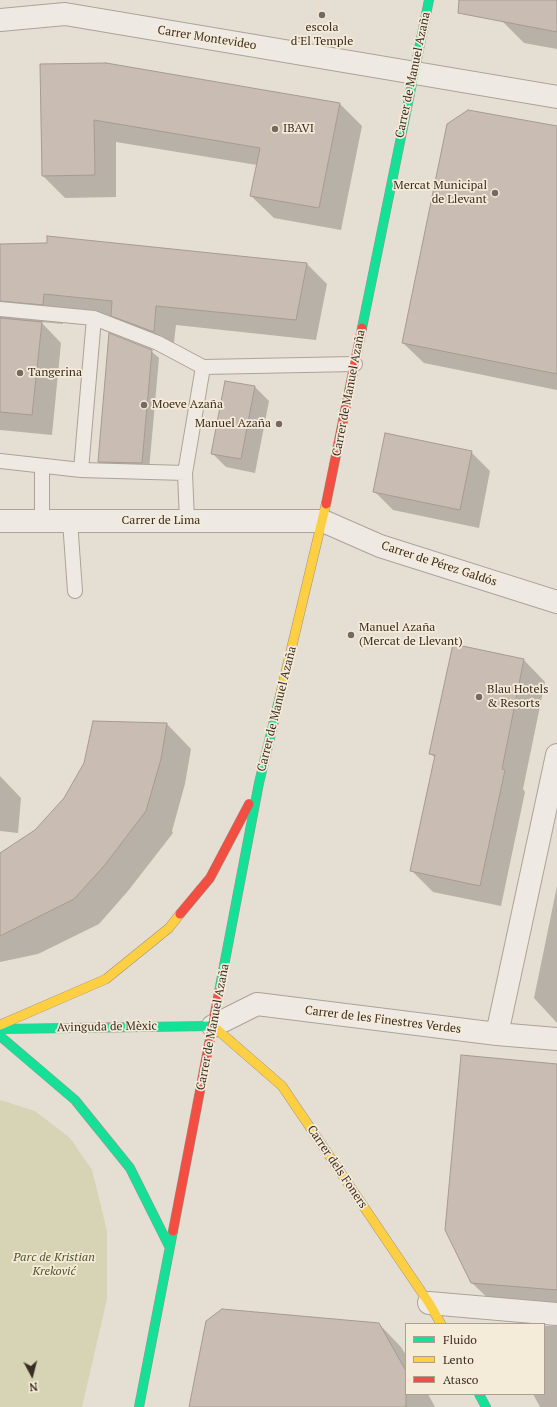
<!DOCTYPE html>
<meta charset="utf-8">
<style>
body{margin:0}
#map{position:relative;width:557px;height:1407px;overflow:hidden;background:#e5ded2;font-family:"PT Serif",serif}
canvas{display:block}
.legend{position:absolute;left:405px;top:1323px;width:140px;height:72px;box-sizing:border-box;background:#f5ebd9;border:1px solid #aa9f90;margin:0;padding:5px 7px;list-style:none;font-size:12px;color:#3a2c22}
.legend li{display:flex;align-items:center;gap:8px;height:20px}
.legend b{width:20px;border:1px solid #aa9f90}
.north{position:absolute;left:12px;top:1355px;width:40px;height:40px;-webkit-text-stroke:3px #f5ebd9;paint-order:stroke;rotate:173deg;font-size:11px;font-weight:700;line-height:16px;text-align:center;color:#3a2c22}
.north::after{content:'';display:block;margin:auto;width:14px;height:18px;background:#3a2c22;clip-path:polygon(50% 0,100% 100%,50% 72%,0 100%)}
</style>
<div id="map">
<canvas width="557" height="1407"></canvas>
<ul class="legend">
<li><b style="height:5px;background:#16e098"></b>Fluido</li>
<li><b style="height:5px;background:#ffcf43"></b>Lento</li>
<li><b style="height:5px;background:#f24e42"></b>Atasco</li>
</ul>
<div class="north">N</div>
</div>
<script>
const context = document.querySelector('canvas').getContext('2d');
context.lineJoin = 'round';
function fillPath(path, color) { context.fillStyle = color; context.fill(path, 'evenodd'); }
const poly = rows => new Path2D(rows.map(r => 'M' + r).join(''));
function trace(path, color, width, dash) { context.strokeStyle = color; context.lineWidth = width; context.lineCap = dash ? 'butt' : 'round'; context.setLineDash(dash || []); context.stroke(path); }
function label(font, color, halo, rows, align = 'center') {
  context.font = font + ' "PT Serif",serif'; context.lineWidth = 3.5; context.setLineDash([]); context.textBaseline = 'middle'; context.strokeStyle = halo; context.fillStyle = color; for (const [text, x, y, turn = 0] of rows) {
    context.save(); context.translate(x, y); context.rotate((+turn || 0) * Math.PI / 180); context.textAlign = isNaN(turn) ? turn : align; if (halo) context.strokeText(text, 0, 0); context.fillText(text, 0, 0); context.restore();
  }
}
const green = poly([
 [0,1100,35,1111,70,1138,92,1170,107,1231,107,1299,82,1407,0,1407]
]);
const shadow = poly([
 [506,0,557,0,557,49,524,43,502,21],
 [41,65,340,104,362,126,341,230,274,218,251,196,257,165,116,142,116,197,65,198,43,176],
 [557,127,557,390,424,363,403,343],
 [0,245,307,264,327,284,316,340,176,325,173,351,132,335,116,319,64,314,63,324,41,322,61,343,52,435,0,430],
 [151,351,159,358,149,470,106,469,99,462],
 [226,382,255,387,269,401,255,473,226,467,212,453],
 [471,452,490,471,479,528,393,510,374,491],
 [453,645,524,660,545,682,523,789,525,792,501,906,433,892,412,871,435,758,430,753],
 [167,724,191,749,185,784,172,831,173,833,128,891,99,924,38,954,0,962,0,854,73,831],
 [0,776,21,798,18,833,0,831],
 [557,886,557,1023,534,998],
 [557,1065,557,1314,494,1304,472,1283],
 [379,1324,401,1347,406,1355,406,1394,428,1394,435,1407,189,1407],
 [544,1326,557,1326,557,1407,540,1407,533,1394,544,1394]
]);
const building = poly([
 [459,0,557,0,557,32,458,13,459,0],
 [106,63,340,103,319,208,250,196,260,148,94,120,95,175,42,176,40,64,106,63],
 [468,110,557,126,557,374,402,343,447,124,468,110],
 [47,236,307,263,296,320,156,306,154,332,111,316,112,301,44,294,43,305,0,301,0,244,47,243,47,236],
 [0,318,42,322,32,415,0,412,0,318],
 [109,333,152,350,142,463,98,462,109,333],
 [225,381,255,386,241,459,211,454,225,381],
 [385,433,472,451,460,510,373,492,385,433],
 [453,644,524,659,502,769,505,770,480,886,410,871,435,755,429,754,453,644],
 [93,721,167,723,161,759,146,811,104,866,74,899,0,936,0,853,35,830,64,798,84,763,93,721],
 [461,1055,557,1064,557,1290,471,1283,445,1230,461,1055],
 [222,1309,379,1323,406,1371,406,1407,189,1407,206,1321,222,1309]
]);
const lane = poly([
 [0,309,94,318,158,343,203,367,355,364],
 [0,461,81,470,185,473],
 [81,470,94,318],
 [42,521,42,466],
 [70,521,75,591],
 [187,521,185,473,203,367]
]);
const street = poly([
 [0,20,65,14,557,97],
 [0,521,323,521,380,546,557,602],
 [213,1026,257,1004,497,1034,557,1039],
 [497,1034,557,755],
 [429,1303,557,1314]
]);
const fast = poly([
 [362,328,429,0],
 [219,992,259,783,280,696],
 [0,1029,213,1026],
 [0,1036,75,1100,130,1168,169,1246],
 [479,1394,486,1407],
 [139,1407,173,1231]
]);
const slow = poly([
 [280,696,326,504],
 [0,1025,106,979,169,928,180,914],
 [213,1026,282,1086,429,1303,441,1324]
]);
const jam = poly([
 [326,504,362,328],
 [180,914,210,878,249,804],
 [173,1231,219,992]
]);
const markers = [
 [322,15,4,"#766a60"],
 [275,129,4,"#766a60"],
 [495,193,4,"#766a60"],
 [20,373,4,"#766a60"],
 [144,405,4,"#766a60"],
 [279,424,4,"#766a60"],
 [351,635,4,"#766a60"],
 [479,697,4,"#766a60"]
];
const poiNames = [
 ["escola",322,28,"center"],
 ["d'El Temple",322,42,"center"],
 ["IBAVI",283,129],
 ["Mercat Municipal",487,186,"right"],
 ["de Llevant",487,200,"right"],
 ["Tangerina",28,373],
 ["Moeve Azaña",152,405],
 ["Manuel Azaña",271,424,"right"],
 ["Manuel Azaña",359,628],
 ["(Mercat de Llevant)",359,642],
 ["Blau Hotels",487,690],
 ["& Resorts",487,704]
];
const streetNames = [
 ["Carrer Montevideo",207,38,9],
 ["Carrer de Manuel Azaña",413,75,-78],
 ["Carrer de Manuel Azaña",349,393,-79],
 ["Carrer de Lima",161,521],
 ["Carrer de Pérez Galdós",439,564,18],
 ["Carrer de Manuel Azaña",277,709,-76],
 ["Carrer de les Finestres Verdes",383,1020,7],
 ["Avinguda de Mèxic",107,1027,-1],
 ["Carrer de Manuel Azaña",213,1027,-79],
 ["Carrer dels Foners",337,1167,56]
];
const parkNames = [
 ["Parc de Kristian",54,1258],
 ["Kreković",54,1272]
];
fillPath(green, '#d6d4b5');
fillPath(shadow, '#0003');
fillPath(building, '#c9bdb3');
trace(building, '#a69a91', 1);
trace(lane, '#aba39a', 16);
trace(street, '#aba39a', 24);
trace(fast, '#9b938a', 10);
trace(slow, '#9b938a', 10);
trace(jam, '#9b938a', 10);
trace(lane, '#eeeae3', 14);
trace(street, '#eeeae3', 22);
trace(fast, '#16e098', 9);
trace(slow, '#ffcf43', 9);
trace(jam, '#f24e42', 9);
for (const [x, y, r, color] of markers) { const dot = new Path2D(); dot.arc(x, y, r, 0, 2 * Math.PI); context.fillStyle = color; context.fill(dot); trace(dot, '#f5ebd9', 1.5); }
label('12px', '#3a2c22', '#f5ebd9', poiNames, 'left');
label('12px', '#3a2c22', '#f5ebd9', streetNames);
label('italic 12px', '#4d5529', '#f5ebd9', parkNames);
</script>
